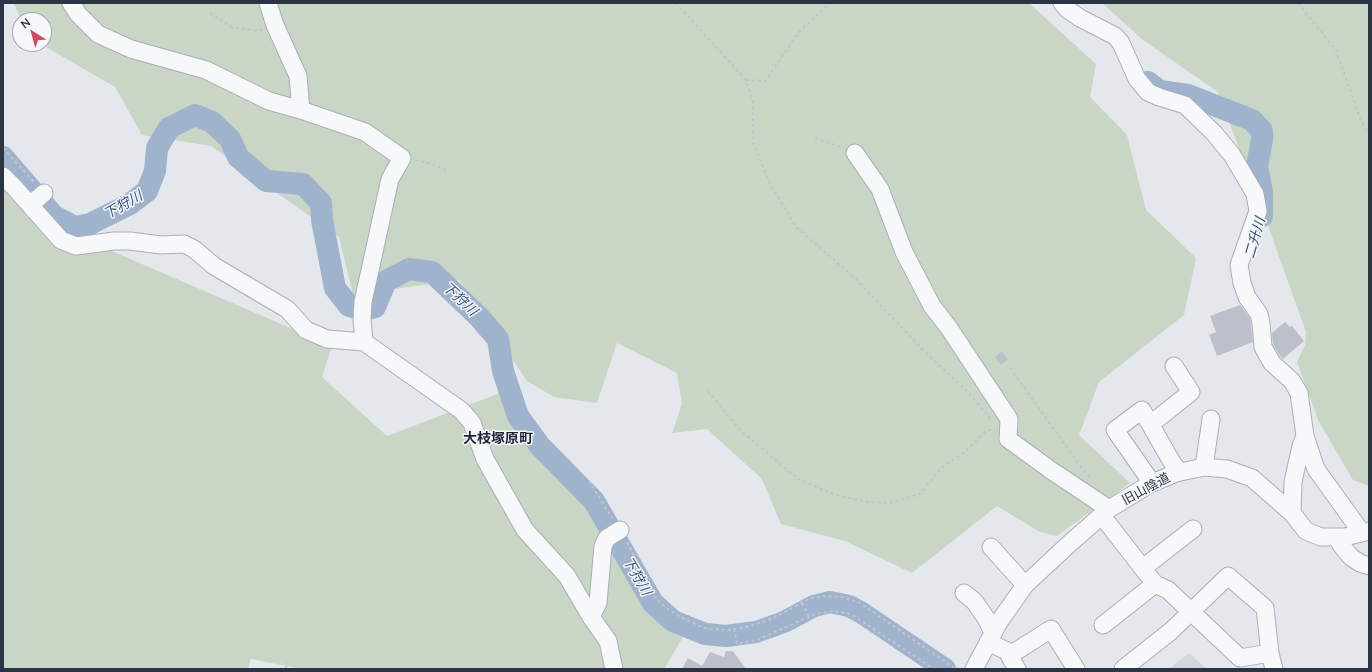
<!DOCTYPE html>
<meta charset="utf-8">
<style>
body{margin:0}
#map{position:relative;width:1372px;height:672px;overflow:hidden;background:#e4e7ec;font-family:Lato,sans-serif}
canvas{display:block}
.frame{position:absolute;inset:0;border:4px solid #2b3445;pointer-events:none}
.north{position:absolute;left:12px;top:12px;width:40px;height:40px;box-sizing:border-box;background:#f4f6f9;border:1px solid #a4a8b1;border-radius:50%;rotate:323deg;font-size:11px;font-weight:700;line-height:16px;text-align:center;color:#2b3445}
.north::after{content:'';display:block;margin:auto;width:14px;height:18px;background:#d1495b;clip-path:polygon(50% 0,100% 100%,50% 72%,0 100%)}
</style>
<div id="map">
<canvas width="1372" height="672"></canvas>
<div class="frame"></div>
<div class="north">N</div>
</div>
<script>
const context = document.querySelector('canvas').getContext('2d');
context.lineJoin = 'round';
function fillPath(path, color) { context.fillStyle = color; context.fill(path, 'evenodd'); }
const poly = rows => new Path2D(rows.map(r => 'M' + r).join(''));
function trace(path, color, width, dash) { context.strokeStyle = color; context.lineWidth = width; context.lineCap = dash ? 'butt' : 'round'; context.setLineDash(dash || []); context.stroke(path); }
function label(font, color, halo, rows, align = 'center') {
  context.font = font + ' Lato,"Noto Sans JP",sans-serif'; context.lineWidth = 3; context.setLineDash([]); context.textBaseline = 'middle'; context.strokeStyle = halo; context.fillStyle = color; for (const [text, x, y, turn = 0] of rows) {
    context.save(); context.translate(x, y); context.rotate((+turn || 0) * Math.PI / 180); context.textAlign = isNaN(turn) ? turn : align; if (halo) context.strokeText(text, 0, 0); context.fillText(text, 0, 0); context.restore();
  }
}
const built = poly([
 [1189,653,1207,669,1169,669]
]);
const green = poly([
 [14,3,1029,3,1096,64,1090,97,1127,135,1146,210,1196,258,1184,315,1099,382,1079,435,1130,483,1057,536,1040,532,997,506,912,573,845,541,781,524,762,479,707,429,672,433,682,404,677,373,617,343,597,403,554,397,527,381,459,280,353,295,339,237,211,146,142,135,115,87,41,44,44,44,44,20,21,20],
 [1102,3,1369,3,1369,486,1353,480,1319,422,1297,362,1305,345,1306,332,1271,234,1218,92,1143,40],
 [3,165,63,230,332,346,322,377,387,436,500,393,684,635,666,666,665,669,301,669,251,659,248,669,3,669]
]);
const river = poly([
 [1148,82,1160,91,1188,95,1252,120,1262,131,1262,140,1257,166,1262,192,1262,216],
 [3,157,54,216,75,227,90,224,130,204,147,191,155,171,157,148,169,128,195,115,212,122,230,139,238,157,266,181,303,184,321,203,322,220,335,288,349,306,363,310,375,307,386,281,409,269,432,272,479,317,498,339,503,371,518,416,540,446,594,501,653,603,673,621,705,634,726,636,756,632,784,622,814,606,830,602,849,606,862,613,945,669]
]);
const building = poly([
 [1240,305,1250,318,1253,342,1217,356,1209,335,1216,332,1210,316],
 [1285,322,1290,327,1292,326,1304,341,1283,359,1279,355,1273,344,1272,333],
 [1002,351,1008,359,1001,365,995,357],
 [726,651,733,651,746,669,682,669,688,658,702,666,710,652,724,657]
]);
const path = poly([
 [675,3,685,13,746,80,753,102,753,142,770,184,796,227,855,278,922,349,970,394,990,419],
 [1298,3,1336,50,1361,121,1369,134],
 [210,13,232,27,257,31,263,29],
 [746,80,765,81,800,31,830,3],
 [815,138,841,147],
 [3,148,35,183],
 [415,160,433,164,449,172],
 [1010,368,1078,463,1092,480],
 [708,391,739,429,798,479,836,495,868,502,889,503,920,494,941,468,965,452,987,430,995,430],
 [589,481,612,518],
 [627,542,655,597,666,608,681,617,704,628,728,630,751,626,773,618,811,598,823,596,842,597,860,603,956,669],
 [802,603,809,617],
 [734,629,737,644,757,640,815,614,833,611,851,614,934,669],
 [286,669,287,662]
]);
const minor = poly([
 [71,3,78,14,98,34,131,49,206,70,269,101,301,110,365,132,402,158,390,179,363,302,362,319,364,342,462,411,472,423,485,459,525,530,567,576,591,617,608,641,614,669],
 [268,3,275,25,298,76,301,110],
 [1062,3,1067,9,1080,18,1115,36,1121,43,1137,79,1148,92,1159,97,1185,105,1214,133,1232,155,1255,194,1258,211,1239,265,1242,283,1247,297,1259,314,1261,323,1263,347,1272,363,1292,381,1299,393,1305,436,1301,446,1293,482,1292,513],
 [855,153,880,189,904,252,932,306,949,328,1009,419,1008,439,1052,471,1109,509],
 [3,176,14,187,61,240,76,246,114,241,130,241,161,245,184,244,194,249,214,266,287,309,306,330,327,339,364,342],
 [30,205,44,193],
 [1151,424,1191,392,1174,366],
 [1305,436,1316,469,1362,533],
 [1204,467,1211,419],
 [1152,483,1115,430,1142,410,1173,464,1180,472],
 [1102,516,1155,584,1168,590,1240,658,1270,653],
 [1338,538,1341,545,1351,557,1360,563,1369,566],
 [991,547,1025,585],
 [1143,568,1193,529],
 [964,593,974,601,986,618,993,633],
 [591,617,598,603,603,546,607,538,620,530],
 [1103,625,1155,584],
 [988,642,1011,653,1010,657,1017,669],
 [1011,653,1018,650,1051,629,1076,669],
 [974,669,999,622,1025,585,1069,544,1109,509,1150,484,1176,473,1204,467,1227,469,1252,478,1292,513,1306,531,1321,537,1345,537,1369,531],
 [1123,669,1171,631,1228,576,1265,608,1270,653,1274,669]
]);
const streetNames = [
 ["旧山陰道",1146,489,-28]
];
const waterNames = [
 ["下狩川",123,205,-30],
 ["二升川",1255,238,-74],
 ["下狩川",460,299,43],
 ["下狩川",637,576,60]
];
const neighbourhoodNames = [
 ["大枝塚原町",498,438]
];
fillPath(built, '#d2d6de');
fillPath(green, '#c9d6c5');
trace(river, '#9fb4cc', 22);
fillPath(building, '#bbc0ca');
trace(minor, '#a9aeb7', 19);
trace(path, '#c2c5cb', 2, [3, 3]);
trace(minor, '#f7f8fa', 17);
label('13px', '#2b3445', '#f4f6f9', streetNames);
label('italic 14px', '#34527a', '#f4f6f9', waterNames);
label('bold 14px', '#1d2536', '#f4f6f9', neighbourhoodNames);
</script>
